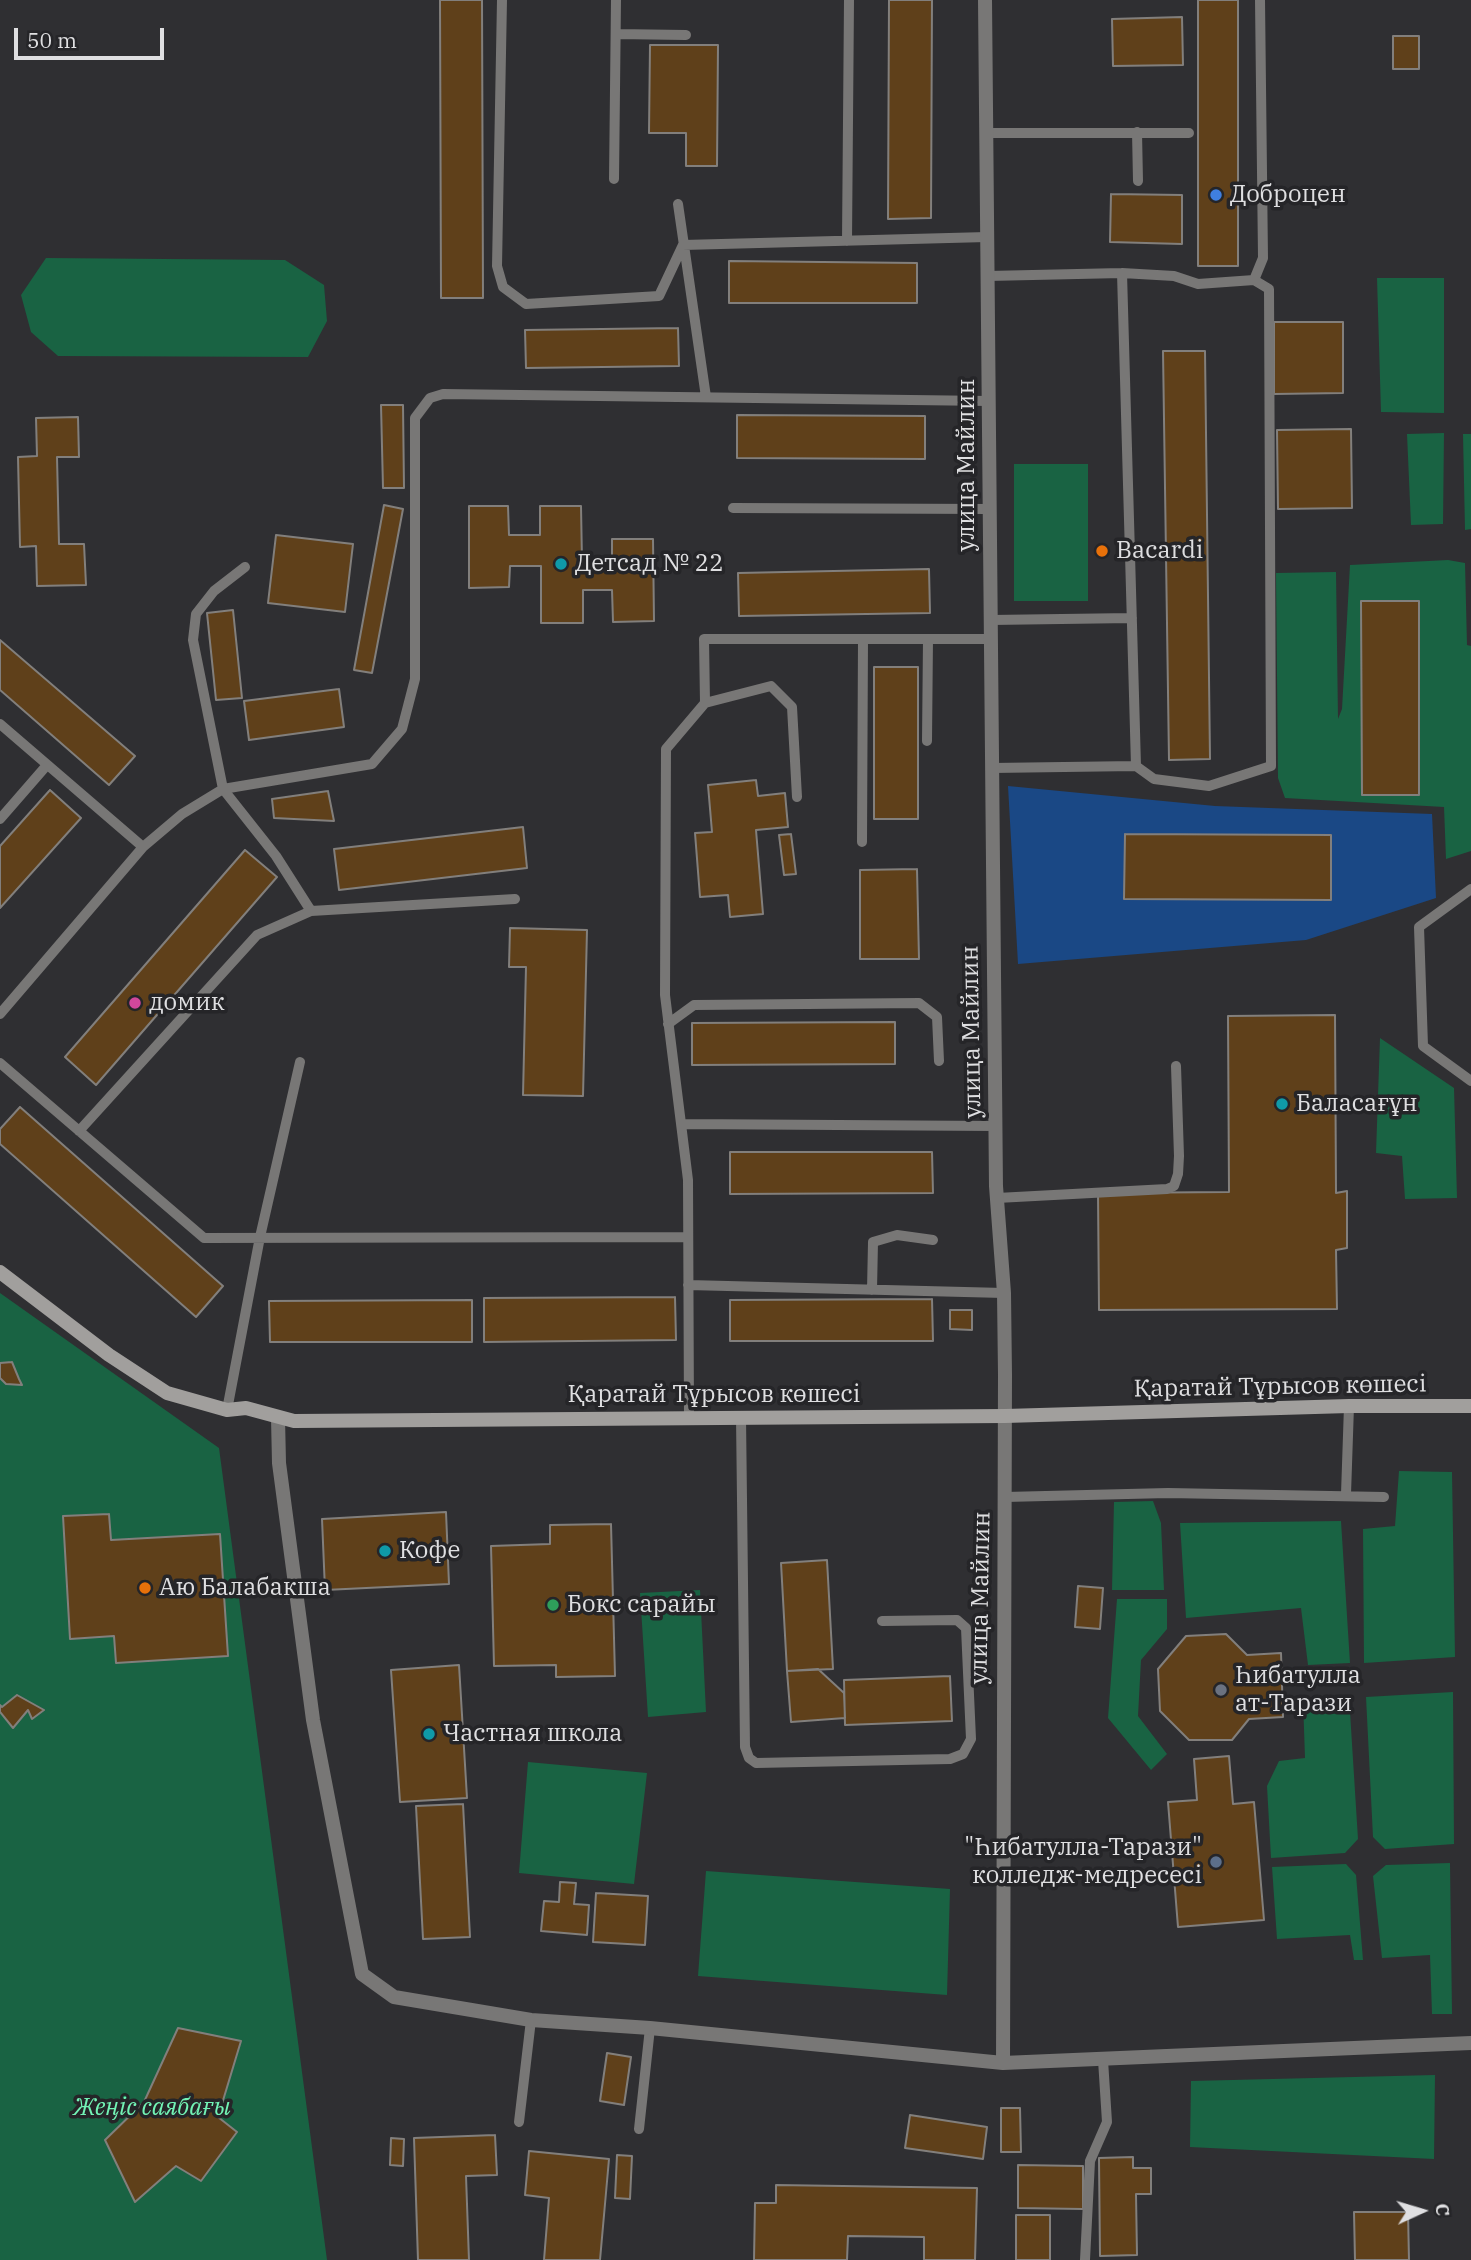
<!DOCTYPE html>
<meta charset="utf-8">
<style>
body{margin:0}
#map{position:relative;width:1471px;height:2260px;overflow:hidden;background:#2f2f32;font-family:"IBM Plex Serif",serif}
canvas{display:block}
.north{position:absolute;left:1387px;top:2176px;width:70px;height:70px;-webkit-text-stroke:5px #252528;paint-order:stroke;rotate:86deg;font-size:19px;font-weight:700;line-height:28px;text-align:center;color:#dfdfe1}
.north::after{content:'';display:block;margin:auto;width:24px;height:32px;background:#dfdfe1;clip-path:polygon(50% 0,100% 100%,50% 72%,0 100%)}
.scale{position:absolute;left:14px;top:28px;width:150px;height:32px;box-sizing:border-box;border:4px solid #dfdfe1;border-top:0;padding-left:9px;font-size:21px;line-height:24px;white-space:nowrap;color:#dfdfe1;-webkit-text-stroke:5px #252528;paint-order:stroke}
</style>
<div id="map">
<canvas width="1471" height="2260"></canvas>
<div class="north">С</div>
<div class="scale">50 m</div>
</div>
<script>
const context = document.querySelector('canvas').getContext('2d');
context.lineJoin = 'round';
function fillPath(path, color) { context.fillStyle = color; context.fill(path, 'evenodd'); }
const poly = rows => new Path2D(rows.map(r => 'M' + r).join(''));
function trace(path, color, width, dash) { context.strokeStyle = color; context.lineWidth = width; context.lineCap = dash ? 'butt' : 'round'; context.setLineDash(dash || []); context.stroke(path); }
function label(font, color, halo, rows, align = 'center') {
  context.font = font + ' "IBM Plex Serif",serif'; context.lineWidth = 7; context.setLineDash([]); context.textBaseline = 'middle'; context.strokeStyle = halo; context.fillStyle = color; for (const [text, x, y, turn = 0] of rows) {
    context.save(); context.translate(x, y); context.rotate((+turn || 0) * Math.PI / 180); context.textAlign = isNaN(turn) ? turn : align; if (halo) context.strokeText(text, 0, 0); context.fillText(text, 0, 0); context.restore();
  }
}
const green = poly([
 [46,258,285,260,324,285,327,321,308,357,58,356,31,332,21,295],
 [1377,278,1444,278,1444,413,1381,412],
 [1444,433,1443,524,1411,525,1407,434],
 [1463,434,1471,434,1471,529,1465,530],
 [1014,464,1088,464,1088,601,1014,601],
 [1448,560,1465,563,1467,645,1471,646,1471,851,1446,859,1444,807,1285,798,1278,778,1276,573,1336,572,1338,719,1342,709,1350,565],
 [1380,1038,1454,1088,1457,1198,1405,1199,1402,1156,1376,1153],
 [0,1293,219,1448,327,2260,0,2260],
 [1399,1471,1452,1472,1455,1657,1364,1663,1363,1529,1395,1526],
 [1153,1501,1161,1523,1164,1590,1112,1590,1114,1502],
 [1341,1521,1350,1663,1308,1665,1301,1608,1186,1618,1180,1523],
 [700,1590,706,1712,648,1717,640,1593],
 [1117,1599,1167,1599,1167,1629,1141,1660,1138,1716,1167,1754,1151,1770,1108,1718],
 [1453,1692,1454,1844,1385,1849,1373,1837,1366,1697],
 [1349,1696,1358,1839,1345,1853,1271,1858,1267,1786,1279,1761,1305,1758,1303,1700],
 [528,1762,647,1773,634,1884,519,1873],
 [1450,1863,1452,2014,1432,2014,1430,1955,1382,1958,1373,1876,1386,1865],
 [1346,1864,1356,1875,1363,1960,1354,1960,1350,1935,1277,1939,1272,1867],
 [706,1871,950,1889,947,1995,698,1976],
 [1435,2075,1434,2159,1190,2147,1191,2081]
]);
const water = poly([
 [1008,786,1215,806,1432,814,1436,898,1306,940,1018,964]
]);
const building = poly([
 [440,0,482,0,483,298,441,298,440,0],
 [889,0,932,0,931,218,888,219,889,0],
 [1198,0,1238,0,1238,266,1198,266,1198,0],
 [1182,17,1183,65,1113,66,1112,19,1182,17],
 [1393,36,1419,36,1419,69,1393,69,1393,36],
 [650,45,718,45,717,166,686,166,686,133,649,133,650,45],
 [1111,194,1182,195,1182,244,1110,242,1111,194],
 [729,261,917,263,917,303,729,303,729,261],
 [1274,322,1343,322,1343,393,1274,394,1274,322],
 [678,328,679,366,526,368,525,330,678,328],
 [1163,351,1205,351,1210,759,1169,760,1163,351],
 [381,405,403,405,404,488,383,488,381,405],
 [737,415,925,416,925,459,737,458,737,415],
 [78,417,79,457,57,457,59,544,84,544,86,585,37,586,36,546,20,547,18,457,37,456,36,418,78,417],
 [1351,429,1352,508,1278,509,1277,430,1351,429],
 [384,505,403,509,372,673,354,670,384,505],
 [469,506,508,506,509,535,540,535,540,506,581,506,582,562,612,562,612,539,653,539,654,621,613,622,612,590,583,590,583,623,541,623,541,566,510,566,509,587,469,588,469,506],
 [276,535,353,544,345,612,268,603,276,535],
 [929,569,930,613,739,616,738,573,929,569],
 [1361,601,1419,601,1419,795,1362,795,1361,601],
 [233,610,242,698,216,700,207,613,233,610],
 [0,640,135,756,109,785,0,690,0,640],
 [874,667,918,667,918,819,874,819,874,667],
 [339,689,344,727,249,740,244,701,339,689],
 [756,780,758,796,785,793,788,827,756,830,763,914,730,917,728,895,700,897,695,833,712,832,708,785,756,780],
 [50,790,81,818,0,908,0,846,50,790],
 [328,791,334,821,274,818,272,799,328,791],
 [523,827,527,868,339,890,334,849,523,827],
 [791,834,796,874,784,875,779,835,791,834],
 [1125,834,1331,835,1331,900,1124,899,1125,834],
 [245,850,277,877,96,1085,65,1057,245,850],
 [917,869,919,959,860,959,860,870,917,869],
 [510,928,587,930,583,1096,523,1095,526,967,509,967,510,928],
 [1335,1015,1336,1193,1347,1191,1347,1248,1336,1250,1337,1309,1099,1310,1098,1193,1229,1192,1228,1016,1335,1015],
 [895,1022,895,1064,692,1065,692,1023,895,1022],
 [20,1107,223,1286,196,1317,0,1144,0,1129,20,1107],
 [730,1152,932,1152,933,1193,730,1194,730,1152],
 [675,1297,676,1340,484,1342,484,1298,675,1297],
 [932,1299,933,1341,730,1341,730,1300,932,1299],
 [472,1300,472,1342,270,1342,269,1301,472,1300],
 [950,1310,972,1310,972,1330,950,1329,950,1310],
 [12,1362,19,1379,22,1385,6,1384,0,1378,0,1363,12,1362],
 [446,1512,449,1584,325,1590,322,1519,446,1512],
 [109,1514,111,1540,220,1534,228,1656,116,1663,114,1636,70,1639,63,1516,109,1514],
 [611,1524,615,1676,556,1677,556,1665,494,1666,491,1546,550,1544,550,1525,611,1524],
 [827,1560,833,1669,787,1671,781,1563,827,1560],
 [1078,1586,1103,1588,1100,1629,1075,1627,1078,1586],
 [1226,1634,1247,1655,1281,1653,1283,1717,1249,1719,1232,1740,1189,1740,1160,1711,1158,1669,1186,1636,1226,1634],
 [459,1665,467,1798,400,1802,391,1670,459,1665],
 [818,1669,844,1693,845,1718,791,1722,787,1671,818,1669],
 [950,1676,952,1721,845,1725,844,1680,950,1676],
 [17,1695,44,1710,32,1719,28,1710,13,1728,0,1712,0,1705,2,1707,17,1695],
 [1229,1756,1233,1804,1254,1802,1264,1920,1178,1927,1168,1802,1197,1800,1194,1759,1229,1756],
 [463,1804,470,1937,423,1939,416,1806,463,1804],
 [560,1882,576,1883,574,1904,589,1905,587,1935,541,1931,544,1901,559,1902,560,1882],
 [596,1893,648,1896,645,1945,593,1942,596,1893],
 [178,2028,241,2041,218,2117,237,2132,201,2181,176,2166,135,2202,105,2140,144,2102,178,2028],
 [607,2053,631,2057,624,2105,600,2101,607,2053],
 [1001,2108,1020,2108,1021,2152,1001,2152,1001,2108],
 [910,2115,987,2127,983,2159,905,2148,910,2115],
 [495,2135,497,2175,466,2176,469,2260,418,2260,414,2138,495,2135],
 [391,2138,404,2139,403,2166,390,2165,391,2138],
 [529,2151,609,2159,600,2260,544,2260,549,2198,525,2195,529,2151],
 [617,2155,632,2156,630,2199,615,2198,617,2155],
 [1133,2157,1133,2168,1151,2168,1151,2194,1136,2194,1137,2255,1100,2256,1099,2158,1133,2157],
 [1018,2165,1083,2166,1083,2209,1018,2208,1018,2165],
 [776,2185,977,2188,975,2260,924,2260,924,2237,848,2236,847,2260,754,2260,755,2203,776,2203,776,2185],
 [1354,2212,1408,2212,1409,2260,1355,2260,1354,2212],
 [1016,2215,1050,2215,1050,2260,1016,2260,1016,2215]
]);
const service = poly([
 [502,0,497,266,503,287,526,304,659,296,683,245,987,237],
 [616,34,686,35],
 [1137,132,1138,181],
 [987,133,1189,133],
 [614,179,616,0],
 [678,204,706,397],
 [847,241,849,0],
 [1122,273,1136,766],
 [988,276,1122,273,1174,276,1198,284,1254,280,1263,258,1260,0],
 [733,508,990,509],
 [245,567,214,591,196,614,193,640,223,789,276,856,311,911],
 [991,620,1132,618],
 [705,703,704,639,991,639],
 [0,724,143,847],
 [927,741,928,639],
 [992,768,1136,766,1154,779,1209,786,1271,766,1269,289,1254,280],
 [0,819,47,765],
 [862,842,863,639],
 [1471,889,1419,927,1423,1046,1471,1081],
 [0,1014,143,847,182,814,223,789,372,764,402,729,415,679,415,418,430,398,443,394,989,401],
 [668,1024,694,1005,919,1003,937,1017,939,1061],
 [0,1063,204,1238,688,1237],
 [681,1124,995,1126],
 [79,1131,257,935,311,911,515,899],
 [997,1198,1167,1189,1174,1186,1178,1174,1179,1156,1176,1066],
 [688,1285,1004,1293],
 [872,1290,873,1242,897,1235,933,1240],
 [227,1410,260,1237,300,1062],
 [741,1417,745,1747,749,1758,756,1763,950,1759,963,1754,971,1739,966,1628,957,1620,882,1621],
 [689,1418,688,1180,665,995,666,749,705,703,771,686,792,707,797,797],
 [1346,1494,1349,1406],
 [1005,1497,1168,1493,1384,1497],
 [519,2122,531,2020],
 [639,2129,650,2028],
 [1085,2260,1090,2161,1107,2122,1103,2060]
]);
const minor = poly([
 [985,0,996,1186,1004,1293,1005,1375,1003,2063],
 [278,1418,279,1463,313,1720,362,1974,394,1997,531,2020,650,2028,1003,2063,1471,2043]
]);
const secondary = poly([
 [0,1272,109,1355,167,1393,227,1410,246,1408,294,1421,1005,1416,1349,1406,1471,1406]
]);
const markers = [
 [1216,195,7,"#3f7fe0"],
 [1102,551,7,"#e8710a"],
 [561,564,7,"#0f9aa8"],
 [135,1003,7,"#d1479c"],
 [1282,1104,7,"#0f9aa8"],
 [385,1551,7,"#0f9aa8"],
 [145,1588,7,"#e8710a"],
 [553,1605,7,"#2e9e5b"],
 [1221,1690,7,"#6b7280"],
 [429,1734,7,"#0f9aa8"],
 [1216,1862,7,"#5c6f8a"]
];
const poiNames = [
 ["Доброцен",1230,195],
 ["Bacardi",1116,551],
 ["Детсад № 22",575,564],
 ["домик",149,1003],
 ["Баласағұн",1296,1104],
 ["Кофе",399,1551],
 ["Аю Балабакша",159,1588],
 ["Бокс сарайы",567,1605],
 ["Һибатулла",1235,1676],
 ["ат-Тарази",1235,1704],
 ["Частная школа",443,1734],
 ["\"Һибатулла-Тарази\"",1202,1848,"right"],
 ["колледж-медресесі",1202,1876,"right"]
];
const streetNames = [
 ["улица Майлин",967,465,-90],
 ["улица Майлин",972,1032,-91],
 ["Қаратай Тұрысов көшесі",1280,1387,-1],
 ["Қаратай Тұрысов көшесі",714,1395],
 ["улица Майлин",981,1598,-89]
];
const parkNames = [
 ["Жеңіс саябағы",152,2108]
];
fillPath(green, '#196343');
fillPath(water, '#1a4885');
fillPath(building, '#5f401a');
trace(building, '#827f7c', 2);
trace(service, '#787776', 10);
trace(minor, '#787776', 14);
trace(secondary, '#a19f9d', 14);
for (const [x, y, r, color] of markers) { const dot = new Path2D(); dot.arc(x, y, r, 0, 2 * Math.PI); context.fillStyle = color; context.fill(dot); trace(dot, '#252528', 2.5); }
label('24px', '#dfdfe1', '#252528', poiNames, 'left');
label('24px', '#dfdfe1', '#252528', streetNames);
label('italic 24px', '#72f3b5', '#252528', parkNames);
</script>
